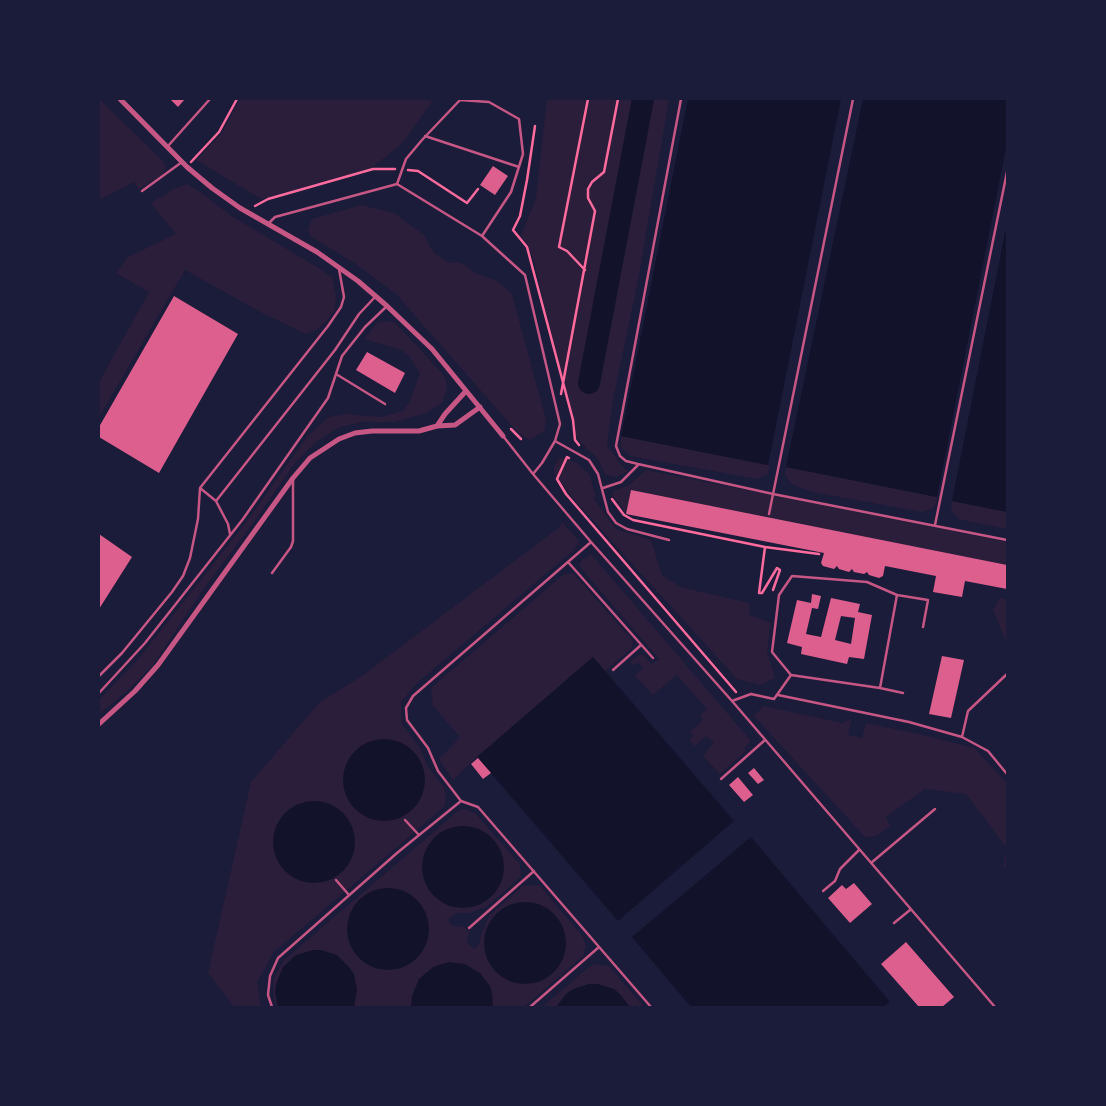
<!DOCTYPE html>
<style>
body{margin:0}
#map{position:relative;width:1106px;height:1106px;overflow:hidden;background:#1b1b3a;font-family:"PT Serif",serif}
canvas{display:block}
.frame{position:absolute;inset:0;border:100px solid #1b1b3a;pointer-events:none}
</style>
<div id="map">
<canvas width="1106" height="1106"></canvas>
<div class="frame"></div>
</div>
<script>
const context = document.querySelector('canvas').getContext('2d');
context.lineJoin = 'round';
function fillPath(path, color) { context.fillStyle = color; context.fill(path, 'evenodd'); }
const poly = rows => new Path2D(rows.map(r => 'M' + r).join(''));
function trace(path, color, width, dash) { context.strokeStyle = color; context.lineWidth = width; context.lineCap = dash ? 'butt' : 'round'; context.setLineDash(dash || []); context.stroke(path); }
const green = poly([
 [99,99,163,161,166,168,163,174,139,189,134,182,99,200],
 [240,99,434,99,401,145,371,168,261,199,196,160,222,133],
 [547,99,669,99,639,275,613,400,607,445,621,465,628,471,617,477,606,475,597,458,580,442,575,435,575,424,548,321,534,261,528,246,521,236,536,198],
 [187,184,199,191,233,217,322,270,332,278,336,296,335,310,326,322,316,330,306,334,262,313,185,270,99,417,99,382,149,292,116,273,128,257,176,234,151,203,174,189],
 [361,205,394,213,424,235,434,253,449,263,460,262,477,274,496,280,512,294,546,420,545,430,530,440,518,433,396,294,356,264,310,236,308,230,312,219],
 [386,321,394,322,400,328,442,373,446,380,447,389,442,403,426,413,395,422,363,422,340,427,316,442,295,463,254,522,204,588,153,665,127,691,99,714,99,700,140,657,244,525,306,438,316,428,329,417,347,414,381,417,403,411,409,403,420,373,409,356,401,350,364,339,377,323],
 [621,436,768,465,770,467,768,474,757,479,630,456,621,448],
 [564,458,576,462,589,474,596,496,593,498,616,529,651,540,662,575,680,587,749,603,750,615,771,623,767,651,775,678,760,685,737,679,575,501,555,474,554,466,559,459],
 [786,467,937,497,936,504,932,509,922,512,812,492,793,485,785,475],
 [646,470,1007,542,1007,565,631,491,626,514,614,497,612,496,613,491,629,485],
 [952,501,1007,512,1007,529,958,519,951,509],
 [562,522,579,541,574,550,417,683,401,702,402,724,420,748,428,767,444,787,446,799,444,807,274,952,257,982,261,1007,234,1007,208,973,251,782,320,702,362,676,560,527],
 [591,554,751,741,744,748,746,751,720,774,703,756,714,742,706,736,695,746,689,740,693,736,690,732,703,720,700,716,707,709,677,675,653,695,635,676,643,668,638,662,633,666,630,662,638,655,643,655,652,664,659,659,581,568,579,565,583,558,585,559],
 [573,573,633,641,632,648,605,671,593,657,477,757,453,780,439,759,460,737,433,706,431,688,564,574],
 [1000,598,1007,599,1007,643,993,610],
 [763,706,842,723,852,719,848,735,862,738,866,723,919,734,974,748,1007,783,1007,870,1004,865,1006,847,966,794,925,789,886,817,890,826,877,836,865,837,754,716],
 [464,809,475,813,520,864,521,875,512,885,486,907,470,913,456,913,448,920,453,926,464,927,469,931,467,942,474,949,480,943,481,935,489,916,523,886,539,885,583,937,586,947,583,956,524,1007,278,1007,274,1000,273,979,284,960,458,811],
 [595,964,609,966,644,1007,542,1007,589,967]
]);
const water = poly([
 [688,99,841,99,768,465,621,436],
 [863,99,1007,99,1007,143,937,497,786,467],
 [1007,223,1007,512,952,501],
 [593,657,734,821,618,921,477,757],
 '343 780a41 41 0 1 1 82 0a41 41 0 1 1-82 0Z',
 '273 842a41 41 0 1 1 82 0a41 41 0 1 1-82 0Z',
 '422 867a41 41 0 1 1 82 0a41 41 0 1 1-82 0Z',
 [751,837,890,1002,883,1007,691,1007,632,937],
 '347 929a41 41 0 1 1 82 0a41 41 0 1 1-82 0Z',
 '484 943a41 41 0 1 1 82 0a41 41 0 1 1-82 0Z',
 [313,950,321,950,337,955,349,967,354,974,357,990,354,1007,278,1007,275,993,276,984,283,967,296,955],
 [449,962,465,964,480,973,490,986,492,994,493,1007,411,1007,412,996,419,979,433,967],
 [589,984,598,984,614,989,620,994,630,1007,556,1007,566,994,573,989]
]);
const river = poly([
 [589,383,643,99]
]);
const building = poly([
 [170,99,185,99,178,107],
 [493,166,508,176,495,195,480,185],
 [174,296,238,334,159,473,99,437,99,427],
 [367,352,405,373,395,393,356,370],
 [631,490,1007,565,1007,589,965,581,962,597,933,592,936,576,885,566,883,576,879,578,869,575,867,572,864,574,854,572,852,569,849,572,839,569,837,566,834,569,823,566,821,563,824,553,626,514],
 [99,534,132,557,99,609],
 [812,594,821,596,818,609,812,608,806,634,821,637,831,598,860,604,858,612,872,615,864,659,849,657,847,664,801,654,802,647,787,643,797,600,811,603],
 [841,616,855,618,851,644,835,640],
 [942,656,964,660,951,718,929,714],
 [478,758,491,773,483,779,471,764],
 [754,768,764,780,758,784,748,773],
 [738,777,753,795,744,802,729,785],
 [854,883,872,904,850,923,828,898,842,885,846,889],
 [906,942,954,997,942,1007,919,1007,881,964]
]);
const path = poly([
 [535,126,527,180,520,216,513,230,527,247,573,420,575,440,579,445],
 [191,162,219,132,237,99],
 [408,170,418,171,467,203,478,189],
 [255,206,268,199,373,169,395,169],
 [585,270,567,251,559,247,588,99],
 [561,394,595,211,588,198,588,189,592,182,604,172,618,99],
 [511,429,521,439],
 [569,458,567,457,557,479,566,494,736,692],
 [612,499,624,515,633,520,765,547,819,554],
 [765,547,759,593,762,593,777,568,780,570,773,590]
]);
const service = poly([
 [681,99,616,446,620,456,626,461,638,464,773,494,1007,540],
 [425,136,519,167],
 [168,146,210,99],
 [397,184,406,159,422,140,460,100,489,102,519,119,523,154,511,192,482,236],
 [142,191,182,162],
 [268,224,275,217,397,184,482,236,525,275,560,424,555,441,542,463,533,474],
 [336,374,385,404],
 [503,436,533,474,591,542,732,701,995,1007],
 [555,441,589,460,598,474,608,512,616,523,627,529,669,540],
 [603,488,621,482,638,465],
 [216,501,335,350,359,314,376,296],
 [769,514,853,99],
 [935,525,1007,172],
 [230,534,228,524,216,501,200,488,328,326,341,307,344,297,339,269],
 [591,542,413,696,406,708,407,720,428,748,438,771,461,801,478,807,651,1007],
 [568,562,653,658],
 [272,573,291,547,293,541,293,479],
 [897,595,928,600,923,627],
 [613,670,641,645],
 [99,676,122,653,172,592,183,576,190,558,198,519,200,488],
 [880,688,903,693],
 [99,693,145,643,243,519,328,398,342,356,365,327,386,307],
 [778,695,909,722,962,737,988,751,1007,774],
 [732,701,751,694,774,699,791,675,880,688,897,595,867,582,792,576,779,595,772,652,791,675],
 [962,737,968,711,1007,674],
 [721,779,765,740],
 [405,820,419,835],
 [871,863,935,809],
 [336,880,349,895],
 [823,891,835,881,840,869,859,850],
 [894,923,910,910],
 [469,928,534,871],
 [272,1007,268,995,270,976,278,958,397,853,461,801],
 [530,1007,599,947]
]);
const minor = poly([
 [120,99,187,167,212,188,240,208,317,252,358,281,387,306,432,349,503,436],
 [437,426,445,414,466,391],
 [99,724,135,691,158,665,293,478,310,458,339,439,355,433,372,431,419,431,437,426,455,425,480,407]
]);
fillPath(green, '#2a1e3b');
fillPath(water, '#12122b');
trace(river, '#12122b', 22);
fillPath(building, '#dd5f8e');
trace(path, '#ff6b9d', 2.5);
trace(service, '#c65784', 2.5);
trace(minor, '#c65784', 5);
</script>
